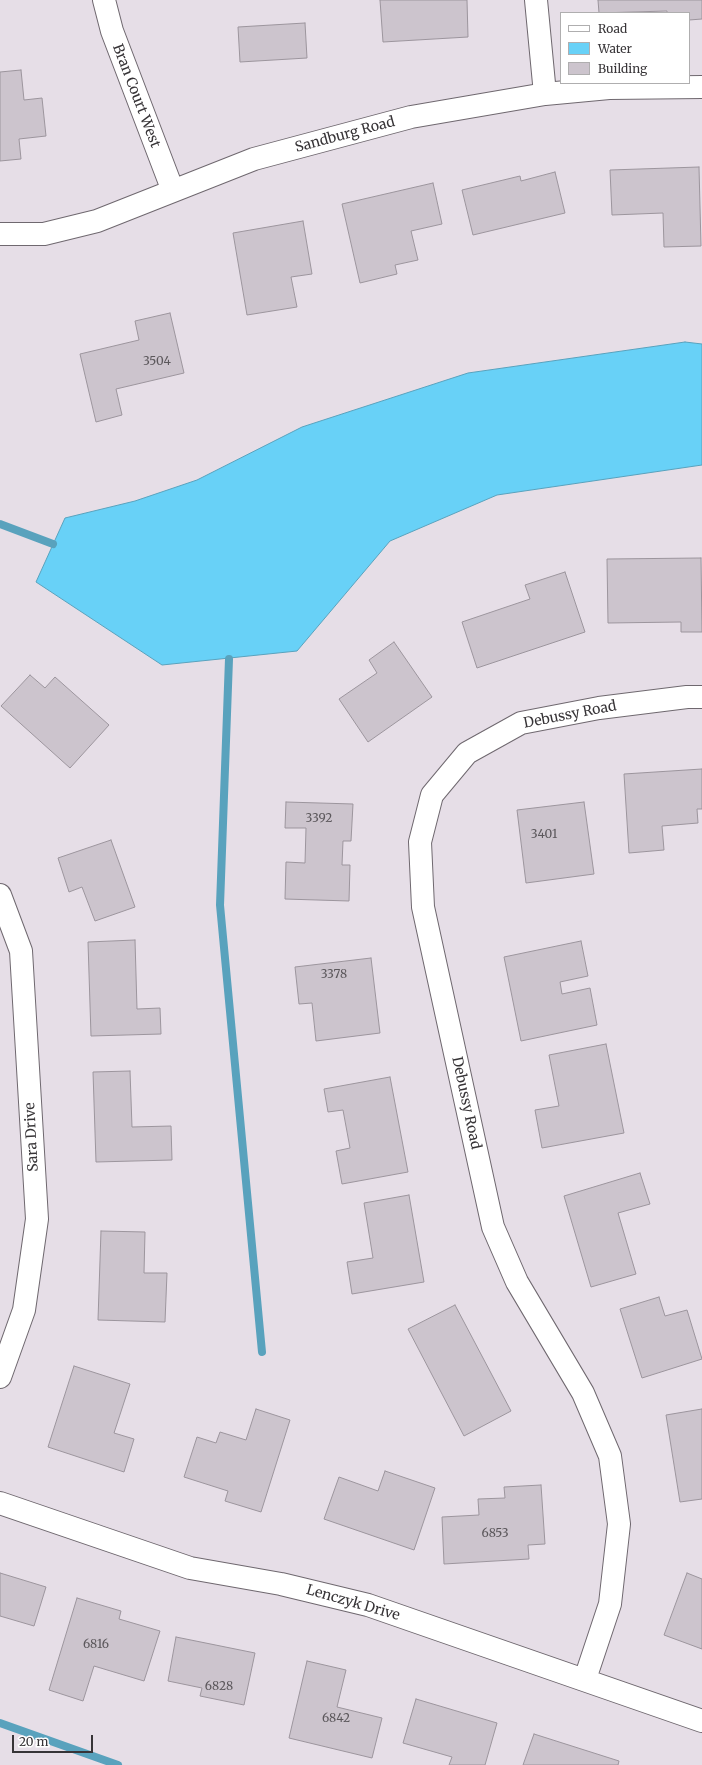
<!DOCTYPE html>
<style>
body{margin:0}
#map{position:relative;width:702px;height:1765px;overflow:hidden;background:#e6dee7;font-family:Merriweather,serif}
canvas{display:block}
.legend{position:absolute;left:560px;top:12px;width:130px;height:72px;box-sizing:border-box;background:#fff;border:1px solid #afaeaf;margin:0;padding:5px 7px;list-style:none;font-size:12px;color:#373437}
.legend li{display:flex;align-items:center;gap:8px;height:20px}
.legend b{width:20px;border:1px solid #afaeaf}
.scale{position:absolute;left:12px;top:1735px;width:81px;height:18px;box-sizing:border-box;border:2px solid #373437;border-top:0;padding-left:5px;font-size:12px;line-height:14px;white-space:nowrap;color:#373437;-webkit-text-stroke:3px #fff;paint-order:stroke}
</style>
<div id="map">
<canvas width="702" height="1765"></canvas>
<ul class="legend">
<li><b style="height:5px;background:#fff"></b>Road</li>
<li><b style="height:11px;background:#68d1f7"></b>Water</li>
<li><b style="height:11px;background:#ccc4cd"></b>Building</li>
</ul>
<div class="scale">20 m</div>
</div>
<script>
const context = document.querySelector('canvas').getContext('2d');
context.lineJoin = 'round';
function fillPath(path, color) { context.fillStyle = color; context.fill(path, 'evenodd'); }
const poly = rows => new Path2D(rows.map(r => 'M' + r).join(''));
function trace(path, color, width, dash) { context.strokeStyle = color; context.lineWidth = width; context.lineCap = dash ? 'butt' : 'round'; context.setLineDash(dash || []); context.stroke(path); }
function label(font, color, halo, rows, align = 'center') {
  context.font = font + ' Merriweather,serif'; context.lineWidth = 3; context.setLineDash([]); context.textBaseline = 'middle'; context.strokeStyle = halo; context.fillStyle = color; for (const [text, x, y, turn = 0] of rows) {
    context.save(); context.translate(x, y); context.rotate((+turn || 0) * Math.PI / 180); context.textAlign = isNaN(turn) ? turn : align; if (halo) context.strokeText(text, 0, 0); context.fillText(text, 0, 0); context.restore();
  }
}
const water = poly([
 [685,342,702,344,702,465,497,495,390,541,297,651,162,665,36,582,65,518,135,501,197,480,302,427,468,373,685,342]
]);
const stream = poly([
 [0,524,53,544],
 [229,659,220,905,262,1352],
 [0,1723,118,1765]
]);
const building = poly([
 [380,0,467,0,468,37,383,42,380,0],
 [598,0,702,0,702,19,689,20,689,13,667,13,667,11,599,13,598,0],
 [305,23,307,58,240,62,238,27,305,23],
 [21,70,24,100,42,98,46,136,19,139,21,159,0,161,0,72,21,70],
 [699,167,701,246,664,247,663,213,612,215,610,170,699,167],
 [555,172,565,213,473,235,462,190,520,176,521,181,555,172],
 [433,183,442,224,411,231,418,260,395,265,397,274,360,283,342,204,433,183],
 [303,221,312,274,291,277,297,307,247,315,233,233,303,221],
 [170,313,184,373,116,389,122,415,96,422,80,354,139,340,135,321,170,313],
 [701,558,702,632,681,632,681,622,608,623,607,559,701,558],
 [565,572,585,632,477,668,462,622,530,599,525,585,565,572],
 [394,642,432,697,368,742,339,699,377,673,369,660,394,642],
 [30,675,45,688,55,677,109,725,70,768,1,706,30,675],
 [702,769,702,809,697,809,698,823,662,826,664,850,629,853,624,774,702,769],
 [286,802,353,804,351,841,343,841,342,865,350,865,349,901,285,899,286,862,305,863,306,828,285,828,286,802],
 [584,802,594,874,526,883,517,810,584,802],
 [111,840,135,907,95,921,82,887,69,892,58,858,111,840],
 [135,940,137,1009,160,1008,161,1034,91,1036,88,942,135,940],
 [581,941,588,976,560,982,562,994,590,988,597,1025,521,1041,504,957,581,941],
 [371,958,380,1033,316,1041,312,1003,299,1004,295,967,371,958],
 [606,1044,624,1133,542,1148,535,1110,559,1106,549,1055,606,1044],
 [130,1071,132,1127,171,1126,172,1160,96,1162,93,1072,130,1071],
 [390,1077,408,1172,342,1184,336,1151,350,1148,343,1110,328,1112,324,1089,390,1077],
 [640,1173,650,1204,618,1213,636,1274,591,1287,564,1196,640,1173],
 [409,1195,424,1282,352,1294,347,1262,373,1258,364,1203,409,1195],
 [101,1231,145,1232,144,1273,167,1273,165,1322,98,1320,101,1231],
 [659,1297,665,1316,687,1310,702,1359,642,1378,620,1309,659,1297],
 [455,1305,511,1411,464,1436,408,1329,455,1305],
 [74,1366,130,1384,114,1433,134,1439,124,1472,48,1447,74,1366],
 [256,1409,290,1420,261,1512,225,1501,228,1491,184,1477,197,1437,216,1443,220,1432,246,1440,256,1409],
 [702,1409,702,1499,680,1502,666,1415,702,1409],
 [385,1471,435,1488,414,1550,324,1519,339,1477,378,1491,385,1471],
 [541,1485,545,1544,528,1545,529,1559,444,1564,442,1517,479,1515,478,1499,505,1498,504,1487,541,1485],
 [0,1573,46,1587,34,1626,0,1616,0,1573],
 [687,1573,702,1579,702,1649,664,1635,687,1573],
 [77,1598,121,1611,119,1619,160,1631,144,1681,94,1666,83,1701,49,1690,77,1598],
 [176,1637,255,1653,244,1705,200,1696,202,1688,168,1681,176,1637],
 [307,1661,346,1670,337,1707,382,1718,372,1758,289,1738,307,1661],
 [416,1699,497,1723,485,1765,449,1765,452,1757,403,1743,416,1699],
 [534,1734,619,1761,618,1765,523,1765,534,1734]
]);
const minor = poly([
 [104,0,112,31,173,191],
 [536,0,545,94],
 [0,234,44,234,97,221,254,159,411,117,545,94,609,88,702,87],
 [0,895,21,951,37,1219,24,1310,0,1377],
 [0,1503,190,1568,281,1584,368,1605,702,1721],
 [585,1679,610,1604,619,1524,610,1456,583,1393,517,1282,493,1227,423,907,420,842,432,795,467,753,521,723,599,708,687,697,702,697]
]);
const numberNames = [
 ["3504",157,362],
 ["3392",319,819],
 ["3401",544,835],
 ["3378",334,975],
 ["6853",495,1534],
 ["6816",96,1645],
 ["6828",219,1687],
 ["6842",336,1719]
];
const streetNames = [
 ["Bran Court West",136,96,69],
 ["Sandburg Road",345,135,-15],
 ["Debussy Road",570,715,-11],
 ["Debussy Road",466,1103,78],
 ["Sara Drive",32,1137,-93],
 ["Lenczyk Drive",353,1603,16]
];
fillPath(water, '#68d1f7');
trace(water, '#59a2bd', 1);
trace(stream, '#59a2bd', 8);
fillPath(building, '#ccc4cd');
trace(building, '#9c959d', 1);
trace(minor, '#6f686f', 24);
trace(minor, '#fff', 22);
label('12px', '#5c585c', null, numberNames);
label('14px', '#373437', '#fff', streetNames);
</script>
